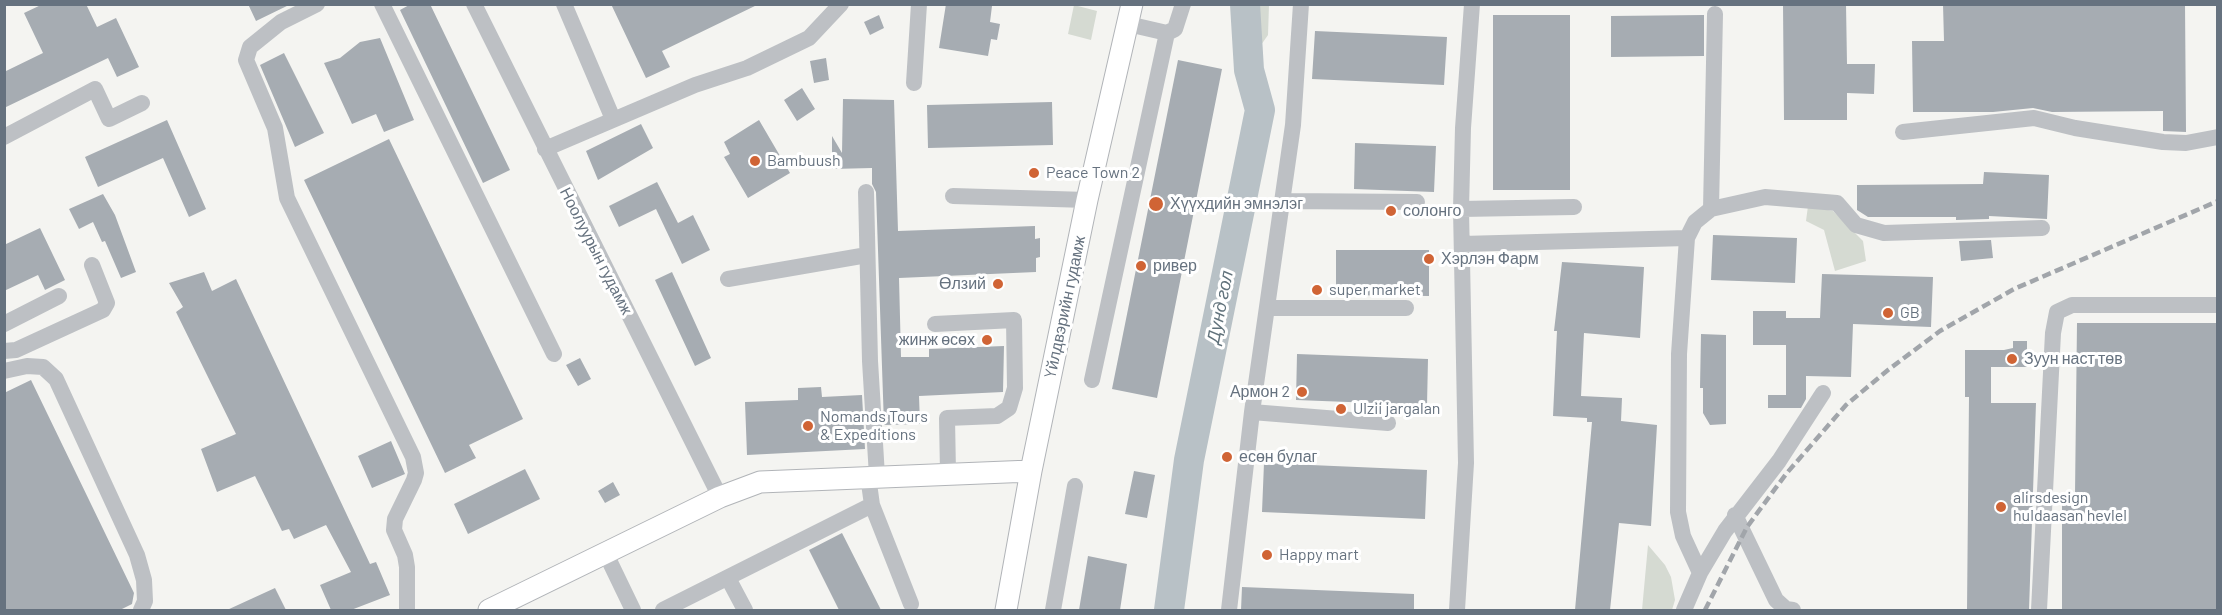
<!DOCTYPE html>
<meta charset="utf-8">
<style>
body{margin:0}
#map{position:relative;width:2222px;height:615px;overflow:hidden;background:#f4f4f1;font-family:Barlow,sans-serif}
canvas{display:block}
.frame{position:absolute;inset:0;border:6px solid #66727f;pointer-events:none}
</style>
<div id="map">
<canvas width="2222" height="615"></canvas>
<div class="frame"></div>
</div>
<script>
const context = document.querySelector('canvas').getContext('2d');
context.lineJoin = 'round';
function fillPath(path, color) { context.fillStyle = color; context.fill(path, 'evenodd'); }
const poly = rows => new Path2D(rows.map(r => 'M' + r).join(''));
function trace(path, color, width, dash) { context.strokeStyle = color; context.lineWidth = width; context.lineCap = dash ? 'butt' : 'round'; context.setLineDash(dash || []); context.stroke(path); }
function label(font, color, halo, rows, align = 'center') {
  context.font = font + ' Barlow,sans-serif'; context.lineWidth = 6; context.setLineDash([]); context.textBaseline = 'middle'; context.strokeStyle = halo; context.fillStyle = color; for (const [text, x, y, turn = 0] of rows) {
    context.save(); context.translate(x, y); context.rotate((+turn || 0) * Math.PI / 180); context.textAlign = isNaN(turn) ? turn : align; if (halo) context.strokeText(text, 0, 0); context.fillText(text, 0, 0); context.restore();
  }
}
const green = poly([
 [1074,5,1097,11,1091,40,1068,34],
 [1252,5,1269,5,1268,35,1261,45,1254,42],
 [1808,206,1833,211,1863,241,1866,261,1835,271,1824,230,1806,221],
 [1648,545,1665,565,1671,577,1675,600,1672,610,1642,610]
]);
const river = poly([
 [1169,610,1189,460,1260,110,1249,70,1245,4]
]);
const building = poly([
 [43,4,86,4,97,27,116,18,139,67,117,77,108,58,4,108,4,72,43,53,24,13],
 [248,4,291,4,256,21],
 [411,4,430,4,510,170,483,183,400,10],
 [611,4,759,4,662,51,670,67,646,78],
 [946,4,992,6,990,22,1000,24,997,40,991,39,988,56,939,48],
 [1783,4,1846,4,1847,64,1875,64,1874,94,1847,93,1847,120,1784,120],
 [1943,4,2185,4,2186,132,2163,131,2163,111,2052,112,2033,108,1993,112,1913,112,1912,41,1944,41],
 [879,15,884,28,870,35,864,22],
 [1493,15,1570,15,1570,190,1493,190],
 [1704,15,1704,56,1611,57,1611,16],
 [1315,31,1447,37,1444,85,1312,79],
 [380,38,414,120,384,132,376,114,352,124,324,63,340,58,360,42],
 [284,53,324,133,295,147,260,65],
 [826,58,829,80,814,83,810,61],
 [1178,60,1222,69,1157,398,1112,389],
 [802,88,815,109,797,121,784,100],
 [843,99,894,100,898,231,1035,226,1035,239,1040,238,1040,257,1036,258,1036,272,899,278,901,357,929,357,929,349,1004,346,1003,392,919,396,920,424,884,425,876,192,872,184,872,168,832,169,832,136,842,153],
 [1052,102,1053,145,928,148,927,105],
 [167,120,206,209,189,217,163,158,98,187,85,157],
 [759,120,790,173,748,198,724,157,730,154,724,142],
 [641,124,653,148,598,180,586,151],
 [389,139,523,419,469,445,476,458,445,473,304,180],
 [1355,143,1436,146,1434,192,1354,189],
 [1984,172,2049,175,2047,219,1989,216,1989,219,1956,220,1956,217,1868,217,1857,210,1857,185,1983,184],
 [657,182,678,223,693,215,710,250,682,264,656,209,619,227,609,206],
 [103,194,115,215,136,272,121,278,105,241,102,242,93,222,79,229,69,209],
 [40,228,65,280,45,290,38,275,4,291,4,245],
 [1713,235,1797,238,1795,283,1711,280],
 [1991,240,1993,258,1961,261,1959,241],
 [1336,250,1429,250,1429,296,1336,295],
 [1562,262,1644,267,1640,338,1584,333,1581,396,1622,398,1621,421,1657,425,1651,526,1619,523,1610,610,1575,610,1592,422,1587,422,1587,418,1553,416,1557,331,1554,331],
 [204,272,212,291,236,279,370,564,376,562,390,595,351,610,331,610,320,585,351,572,326,525,294,539,289,529,282,531,255,476,217,492,201,449,236,434,176,312,183,307,169,283],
 [672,272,711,358,695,366,655,280],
 [1822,274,1933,277,1931,327,1853,324,1851,377,1806,376,1806,399,1801,408,1768,408,1768,395,1786,395,1786,345,1753,345,1753,311,1786,311,1786,318,1820,318],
 [2077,323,2217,323,2217,610,2062,610,2062,495,2075,494],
 [1701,334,1726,335,1726,424,1710,425,1703,413,1703,388,1700,388],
 [2013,341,2027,341,2027,367,1991,367,1991,403,2036,403,2029,610,1967,610,1969,397,1965,397,1965,350,2004,350,2013,348],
 [1297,354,1428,359,1427,405,1296,400],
 [580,358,591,379,578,386,566,365],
 [31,380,134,593,132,604,120,610,4,610,4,393],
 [821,387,822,397,862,395,865,449,747,455,745,402,798,400,798,388],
 [391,441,405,474,372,488,358,456],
 [1264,463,1427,470,1425,519,1262,512],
 [525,469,540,499,468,534,454,504],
 [1134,471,1155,475,1147,518,1125,514],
 [613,482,620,495,605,503,598,491],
 [842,533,881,610,839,610,809,550],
 [1088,556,1127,564,1120,610,1079,610],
 [1242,587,1414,594,1414,610,1241,610],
 [275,588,286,610,227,610]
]);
const minor = poly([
 [317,4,281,22,250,47,246,60,275,128,287,198,413,457,416,473,414,480,395,519,394,530,405,555,407,567,407,610],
 [382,4,554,354],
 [474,4,720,497],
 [564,4,613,119],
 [1472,4,1463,128,1461,209,1574,207],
 [1128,24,1167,33,1175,29,1183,4],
 [914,83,919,4],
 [1903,132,2034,118,2075,128,2163,142,2186,143,2218,137],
 [4,137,95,89,109,119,142,103],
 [545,149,695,85,747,68,809,38,841,4],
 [866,192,870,361,877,476],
 [953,196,1087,200],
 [1283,201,1417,202],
 [1711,209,1715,14],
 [1462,244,1687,238],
 [728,279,867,255],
 [1267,308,1406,308],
 [4,324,59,296],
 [935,324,1014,320,1015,388,1009,408,997,416,947,418,948,473],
 [4,351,16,350,103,310,107,303,92,265],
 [4,371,27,366,43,367,56,379,137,555,144,580,145,601,141,610],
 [1092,380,1167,33],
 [1252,412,1388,423],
 [868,476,872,505,911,604],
 [1735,515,1776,600,1786,609,1793,610],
 [606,554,633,610],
 [1700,573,1683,536,1678,512,1679,354,1687,238,1695,222,1711,209,1765,197,1837,203,1856,225,1884,233,2042,228],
 [728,578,745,610],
 [663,610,872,505],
 [1053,610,1075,486],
 [1229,610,1252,412,1293,125,1301,4],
 [1457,610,1466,463,1461,209],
 [1684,610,1700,573,1725,531,1779,461,1823,393],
 [2039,610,2053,333,2057,312,2072,305,2218,305]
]);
const major = poly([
 [489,610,720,497,760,482,1031,471],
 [1006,610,1031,471,1087,200,1132,4]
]);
const rail = poly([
 [1705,610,1747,527,1786,474,1846,405,1888,370,1940,331,2014,289,2218,201]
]);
const markers = [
 [755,161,6,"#d06435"],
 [1034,173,6,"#d06435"],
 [1156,204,8,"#d06435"],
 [1391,211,6,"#d06435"],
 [1429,259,6,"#d06435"],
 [1141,266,6,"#d06435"],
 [998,284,6,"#d06435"],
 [1317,290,6,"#d06435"],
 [1888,313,6,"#d06435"],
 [987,340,6,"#d06435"],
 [2012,359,6,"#d06435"],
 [1302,392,6,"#d06435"],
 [1341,409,6,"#d06435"],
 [808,426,6,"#d06435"],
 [1227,457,6,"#d06435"],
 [2001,507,6,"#d06435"],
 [1267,555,6,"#d06435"]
];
const poiNames = [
 ["Bambuush",767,161],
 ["Peace Town 2",1046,173],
 ["Хүүхдийн эмнэлэг",1170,204],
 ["солонго",1403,211],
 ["Хэрлэн Фарм",1441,259],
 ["ривер",1153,266],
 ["Өлзий",986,284,"right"],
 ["super market",1329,290],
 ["GB",1900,313],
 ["жинж өсөх",975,340,"right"],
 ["Зуун наст төв",2024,359],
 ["Армон 2",1290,392,"right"],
 ["Ulzii jargalan",1353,409],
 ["Nomands Tours",820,417],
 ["& Expeditions",820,435],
 ["есөн булаг",1239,457],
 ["alirsdesign",2013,498],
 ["huldaasan hevlel",2013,516],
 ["Happy mart",1279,555]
];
const streetNames = [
 ["Ноолуурын гудамж",596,251,63],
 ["Yйлдвэрийн гудамж",1065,307,-78]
];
const waterNames = [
 ["Дунд гол",1220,307,-79]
];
fillPath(green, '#d5dad2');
trace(river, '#b8c1c6', 30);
fillPath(building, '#a6acb2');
trace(major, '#b1b4b8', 23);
trace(minor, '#bdc0c4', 16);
trace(major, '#fff', 21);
trace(rail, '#a1a5aa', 4.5, [9, 4.5]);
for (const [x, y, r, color] of markers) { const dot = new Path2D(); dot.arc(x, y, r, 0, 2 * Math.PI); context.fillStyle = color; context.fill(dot); trace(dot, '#fff', 2); }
label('16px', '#66727f', '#fff', poiNames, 'left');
label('16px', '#66727f', '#fff', streetNames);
label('italic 18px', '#62737c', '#fff', waterNames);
</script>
